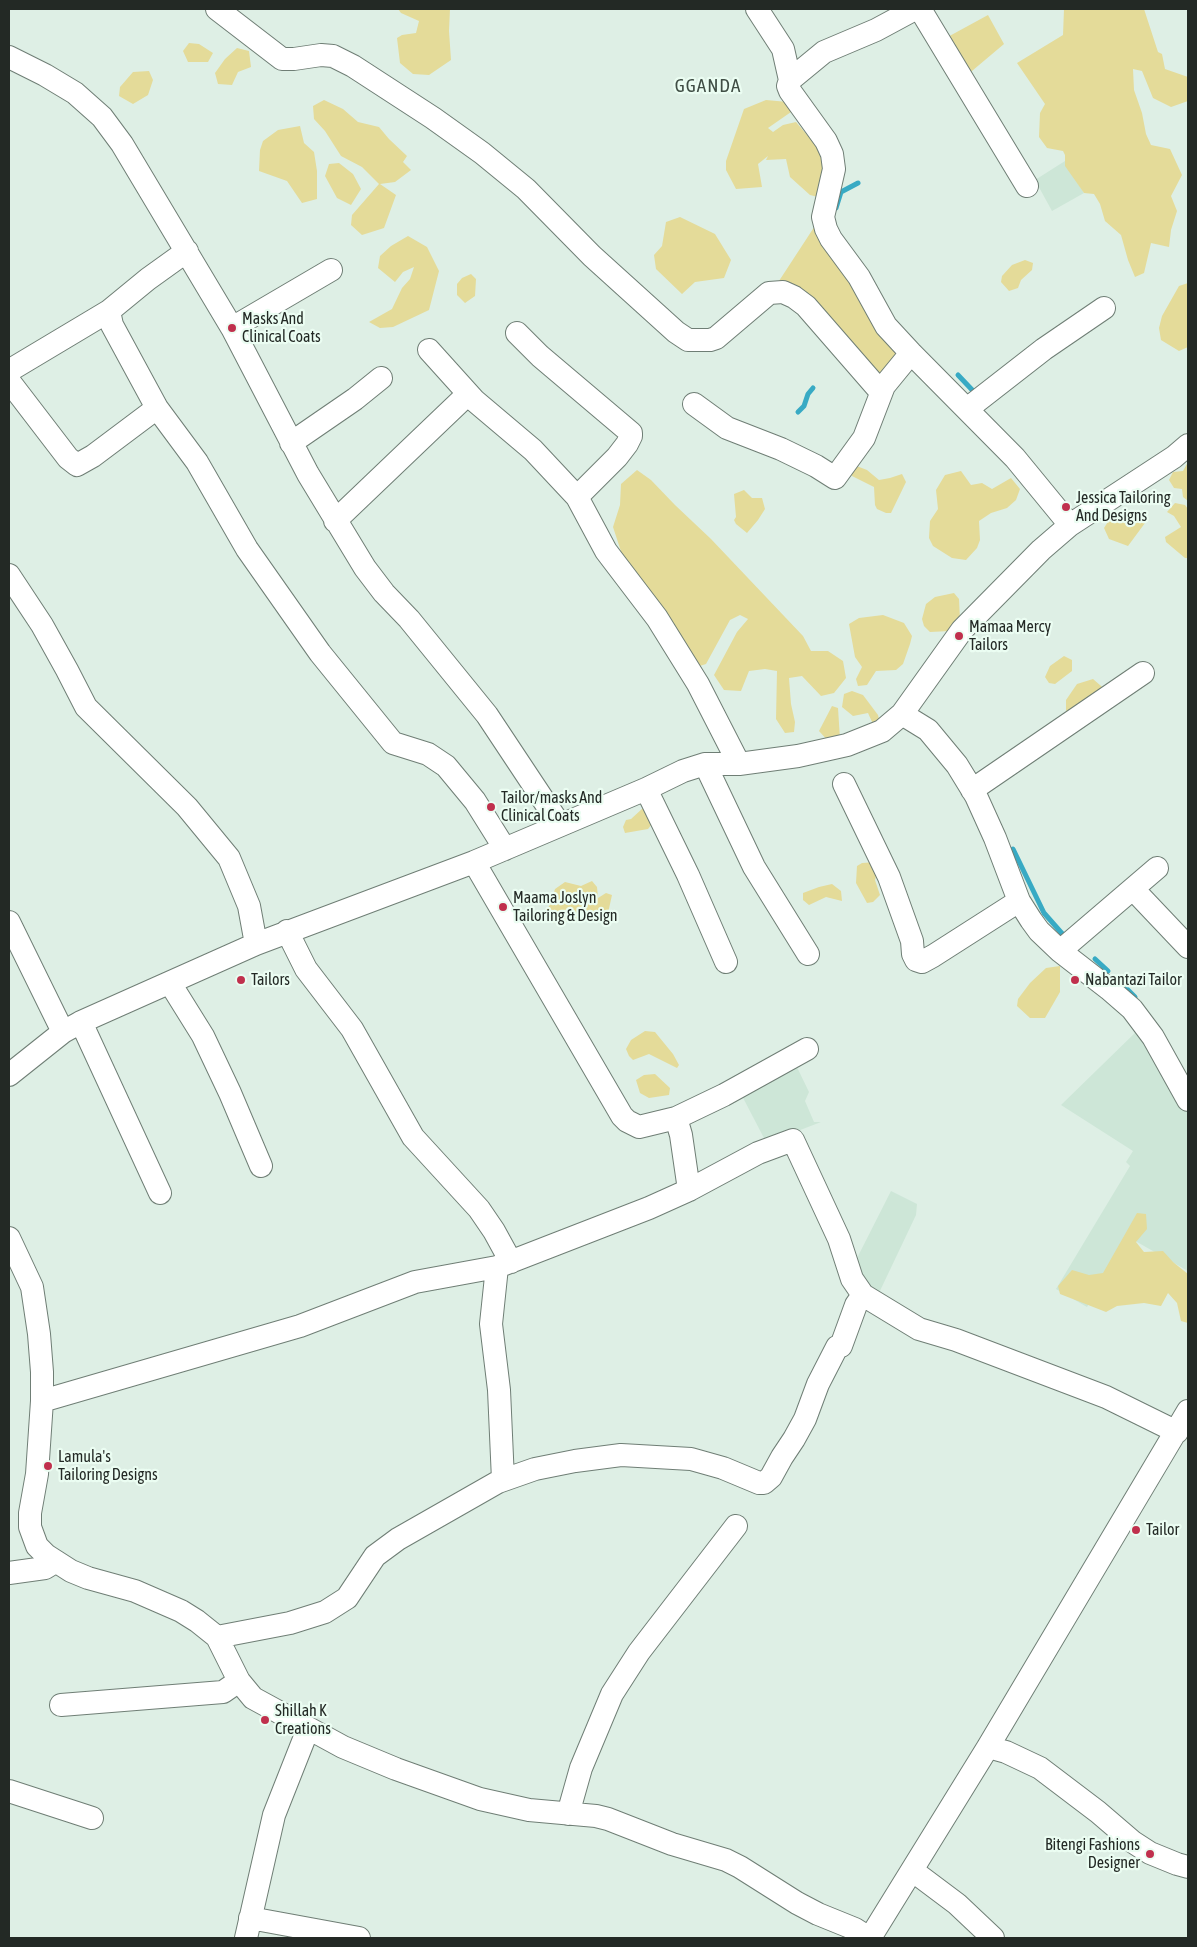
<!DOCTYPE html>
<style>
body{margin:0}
#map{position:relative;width:1197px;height:1947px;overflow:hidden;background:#deefe5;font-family:"Asap Condensed",sans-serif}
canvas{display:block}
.frame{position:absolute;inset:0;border:10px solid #232925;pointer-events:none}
</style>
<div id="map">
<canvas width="1197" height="1947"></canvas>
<div class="frame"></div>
</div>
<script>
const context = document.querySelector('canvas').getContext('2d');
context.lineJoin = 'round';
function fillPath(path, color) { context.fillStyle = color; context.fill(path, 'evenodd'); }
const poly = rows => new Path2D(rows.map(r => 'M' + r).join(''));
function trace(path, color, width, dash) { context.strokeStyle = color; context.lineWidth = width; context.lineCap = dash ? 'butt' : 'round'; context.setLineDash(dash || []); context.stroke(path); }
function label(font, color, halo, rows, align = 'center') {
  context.font = font + ' "Asap Condensed",sans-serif'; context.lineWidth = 4.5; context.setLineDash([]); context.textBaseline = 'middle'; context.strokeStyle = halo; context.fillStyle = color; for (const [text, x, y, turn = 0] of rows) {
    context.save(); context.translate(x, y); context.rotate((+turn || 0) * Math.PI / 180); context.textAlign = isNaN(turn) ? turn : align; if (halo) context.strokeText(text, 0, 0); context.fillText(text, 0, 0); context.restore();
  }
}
const built = poly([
 [1065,161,1084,193,1052,211,1035,180],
 [1139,1029,1188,1095,1188,1271,1130,1238,1087,1307,1056,1289,1130,1166,1126,1162,1133,1151,1061,1105],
 [793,1059,809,1092,805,1101,814,1122,821,1122,777,1139,765,1140,740,1092],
 [891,1191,917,1204,916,1215,878,1295,853,1266]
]);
const green = poly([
 [398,9,450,9,449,31,451,60,429,75,413,74,400,63,397,38,402,35,416,33,419,21,401,13],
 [1064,9,1144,9,1158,52,1162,54,1165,69,1188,77,1188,101,1171,107,1153,98,1142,71,1133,69,1134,90,1142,113,1146,134,1151,145,1170,149,1182,175,1171,196,1177,211,1171,230,1169,247,1151,243,1144,273,1135,277,1128,260,1121,235,1105,221,1100,204,1094,194,1084,193,1065,166,1065,155,1063,151,1047,148,1039,137,1040,113,1045,104,1017,63,1063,35],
 [988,15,1004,44,966,76,944,39],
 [189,43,199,44,213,53,208,62,188,62,183,51],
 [237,48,249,51,251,67,238,72,232,85,218,84,215,73,225,59],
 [149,71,153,80,148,95,133,104,119,96,120,87,133,72],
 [324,100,343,109,358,122,379,127,389,139,407,156,403,162,411,170,395,182,380,184,396,195,384,228,362,235,351,225,352,215,379,184,362,167,341,156,325,131,314,119,313,106],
 [766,100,788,102,791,112,768,128,773,132,783,125,796,122,831,163,818,197,810,195,790,177,786,159,766,160,768,156,758,164,762,187,736,189,726,170,726,161,744,109],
 [300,126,304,143,314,152,317,171,317,199,302,203,287,181,259,171,260,150,263,141,278,130],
 [339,163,353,174,361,189,351,205,337,198,325,176,329,164],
 [824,212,907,348,884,373,874,372,777,284],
 [680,217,715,234,731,260,724,278,695,282,682,294,656,269,654,255,662,246,666,222],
 [408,236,427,247,439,271,429,310,393,327,380,328,369,322,392,309,402,288,410,279,414,267,403,272,395,282,378,268,380,256,391,246],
 [1025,260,1033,263,1032,270,1021,280,1018,288,1009,291,1001,282,1002,276,1012,265],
 [471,274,476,279,475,296,465,303,457,295,457,284,462,278],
 [1188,283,1188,347,1179,351,1161,340,1159,328,1162,316,1179,286],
 [1188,462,1188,501,1183,497,1182,489,1174,488,1169,480,1173,472,1183,471],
 [854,465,867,470,879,480,890,478,902,474,906,482,891,513,886,513,877,509,875,505,874,487,852,476,849,471],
 [637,470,651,480,675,505,711,539,803,636,811,651,828,651,843,661,846,678,834,693,821,696,802,676,789,678,791,704,795,722,794,732,785,733,776,719,777,671,765,669,749,671,741,691,724,690,714,675,737,632,748,619,740,615,730,620,706,664,690,669,634,591,613,527,620,505,621,484],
 [961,471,971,485,982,483,992,489,1011,478,1020,489,1016,500,1007,508,991,513,979,521,980,540,977,548,966,560,952,558,933,546,929,538,930,521,938,509,936,490,945,475],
 [744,490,752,498,762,498,765,509,758,520,747,533,736,524,734,520,736,517,734,494],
 [1175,503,1185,505,1188,509,1188,558,1185,558,1166,542,1165,537,1181,527,1174,516,1167,512],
 [1121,512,1140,513,1145,523,1128,546,1109,539,1104,528,1111,517],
 [954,593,959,599,960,620,950,631,930,632,924,626,922,619,926,604,935,597],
 [883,615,904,623,912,636,910,644,903,664,896,670,876,671,867,685,858,686,856,679,862,667,855,657,849,624,859,618],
 [1064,656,1072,660,1072,671,1055,684,1049,683,1045,677,1050,666],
 [1093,679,1108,692,1070,717,1066,710,1066,700,1077,684],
 [852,691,863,695,878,715,881,727,873,724,868,713,853,716,842,707,844,694],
 [832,706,838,708,840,739,829,742,819,731],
 [643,808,655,820,648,829,625,833,623,827,626,820,631,819],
 [877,862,878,869,875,880,880,895,873,902,867,903,856,883,857,866,862,863],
 [592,881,597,887,598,898,606,893,612,895,608,913,580,921,554,923,545,920,544,912,550,905,555,889,565,882,581,886],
 [832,884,841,891,842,901,826,897,809,905,803,900,803,893,819,887],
 [1060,966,1060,992,1045,1018,1030,1018,1017,1006,1018,999,1030,983,1046,968],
 [645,1031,655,1032,673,1054,679,1065,677,1068,649,1054,633,1060,629,1056,626,1049,631,1040],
 [655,1074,670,1088,669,1095,649,1098,640,1093,636,1080,644,1075],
 [1137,1213,1146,1214,1147,1229,1136,1242,1144,1252,1163,1251,1173,1262,1188,1274,1188,1323,1181,1321,1177,1303,1168,1293,1161,1306,1144,1303,1117,1306,1106,1312,1060,1294,1058,1286,1072,1270,1089,1275,1103,1273]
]);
const stream = poly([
 [836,208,841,192,858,183],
 [958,375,976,394],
 [798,412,804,406,808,394,813,388],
 [1013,849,1044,913,1066,938],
 [1095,959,1108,971],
 [1123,985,1135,997]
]);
const minor = poly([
 [217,9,282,59,294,59,321,55,333,56,353,66,433,118,482,153,526,189,592,256,676,332,688,340,710,340,716,338,769,293,783,292,794,297,806,306,880,391],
 [757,9,783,49,790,80,788,86,790,91,826,141,832,154,834,169,823,217,826,229,831,239,859,277,886,326,911,353,1015,458,1070,525],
 [920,9,1027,186],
 [9,57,45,75,75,93,102,117,122,144,232,328,308,474,365,568,384,593,409,619,487,715,560,825],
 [790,80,824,52,876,30,915,9],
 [109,311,112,325,157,408,197,462,247,549,320,653,393,743,428,754,446,766,475,801,505,849],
 [232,328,331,270],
 [517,333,540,356,631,433,631,436,627,444,617,457,577,497],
 [429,350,475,401,533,450,577,497,606,551,657,618,698,684,739,764],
 [9,373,12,369,109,311,148,279,187,251],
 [9,381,68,458,77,465,93,456,157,408],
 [694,404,727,428,781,449,816,466,835,478,864,438,884,386,911,353],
 [967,409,1044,349,1104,308],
 [291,443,355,399,381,378],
 [335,521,468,394],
 [9,575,42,625,67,670,86,707,187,807,229,858,249,906,256,944],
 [902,714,928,730,957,765,976,796,995,838,1019,901,1031,920,1039,931,1060,951,1109,989,1132,1009,1153,1037,1188,1100],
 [705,764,754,867,808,954],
 [844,784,889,877,912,941,913,954,916,960,922,962,933,956,1019,901],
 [646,789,688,875,726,962],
 [972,790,1143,673],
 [474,862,622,1116,627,1121,639,1127,676,1118,681,1135,689,1190],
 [1133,889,1188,947],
 [9,922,63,1032],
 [287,931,306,969,352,1029,413,1137,479,1209,494,1231,511,1262],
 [1060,951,1157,868],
 [170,983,203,1036,230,1093,261,1166],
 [81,1022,160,1193],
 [9,1075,63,1032,81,1022,256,944,474,862,646,789,683,771,705,764,739,764,798,756,847,745,882,731,902,714,962,630,1041,550,1070,525,1174,457,1188,445],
 [676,1118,724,1095,807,1049],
 [9,1238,32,1287,39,1334,42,1372,42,1401,37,1474,30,1513,30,1527,37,1546,46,1555,71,1571,88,1578,135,1591,181,1611,197,1621,217,1637,239,1681,253,1698,343,1747,396,1769,480,1799,529,1810,596,1816,608,1819,672,1844,726,1860,740,1867,797,1903,818,1914,855,1929,869,1938],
 [497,1267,491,1324,499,1390,503,1480],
 [42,1401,300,1326,415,1282,497,1267,649,1208,689,1190,758,1153,793,1140,839,1239,852,1279,863,1295,919,1329,956,1340,1106,1397,1177,1432],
 [9,1573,45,1568,55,1562],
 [217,1637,290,1623,325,1612,347,1598,375,1556,398,1539,498,1482,535,1469,575,1461,621,1455,691,1459,723,1468,759,1483,764,1483,771,1477,782,1457,794,1439,805,1419,818,1384,837,1347,841,1346,856,1305,863,1295],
 [61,1705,223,1692,239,1681],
 [988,1747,1006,1752,1040,1768,1098,1812,1133,1842,1150,1853,1177,1864,1188,1867],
 [9,1791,92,1818],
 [568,1814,581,1768,612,1694,639,1652,736,1526],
 [913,1871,957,1904,993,1938],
 [250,1918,359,1938],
 [246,1938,274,1815,308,1729],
 [870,1938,988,1747,1188,1411]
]);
const markers = [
 [232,328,5,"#c0304d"],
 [1066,507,5,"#c0304d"],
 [959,636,5,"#c0304d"],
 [491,807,5,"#c0304d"],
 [503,907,5,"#c0304d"],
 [241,980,5,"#c0304d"],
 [1075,980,5,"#c0304d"],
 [48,1466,5,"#c0304d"],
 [1136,1530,5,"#c0304d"],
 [265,1720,5,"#c0304d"],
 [1150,1854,5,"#c0304d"]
];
const poiNames = [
 ["Masks And",242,319],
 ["Clinical Coats",242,337],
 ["Jessica Tailoring",1076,498],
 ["And Designs",1076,516],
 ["Mamaa Mercy",969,627],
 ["Tailors",969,645],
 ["Tailor/masks And",501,798],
 ["Clinical Coats",501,816],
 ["Maama Joslyn",513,898],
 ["Tailoring & Design",513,916],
 ["Tailors",251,980],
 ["Nabantazi Tailor",1085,980],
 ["Lamula's",58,1457],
 ["Tailoring Designs",58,1475],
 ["Tailor",1146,1530],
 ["Shillah K",275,1711],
 ["Creations",275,1729],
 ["Bitengi Fashions",1140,1845,"right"],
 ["Designer",1140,1863,"right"]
];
const quarterNames = [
 ["GGANDA",708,86]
];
fillPath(built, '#cde6d7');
fillPath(green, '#e4db99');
trace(stream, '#38aac4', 5);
trace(minor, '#6f7e75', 24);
trace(minor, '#fff', 22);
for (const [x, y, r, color] of markers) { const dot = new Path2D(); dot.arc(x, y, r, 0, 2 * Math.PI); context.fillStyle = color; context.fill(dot); trace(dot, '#ebfdf2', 2); }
label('16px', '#232925', '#ebfdf2', poiNames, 'left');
context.letterSpacing = '1px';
label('19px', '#404e45', '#ebfdf2', quarterNames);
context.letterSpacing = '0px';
</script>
